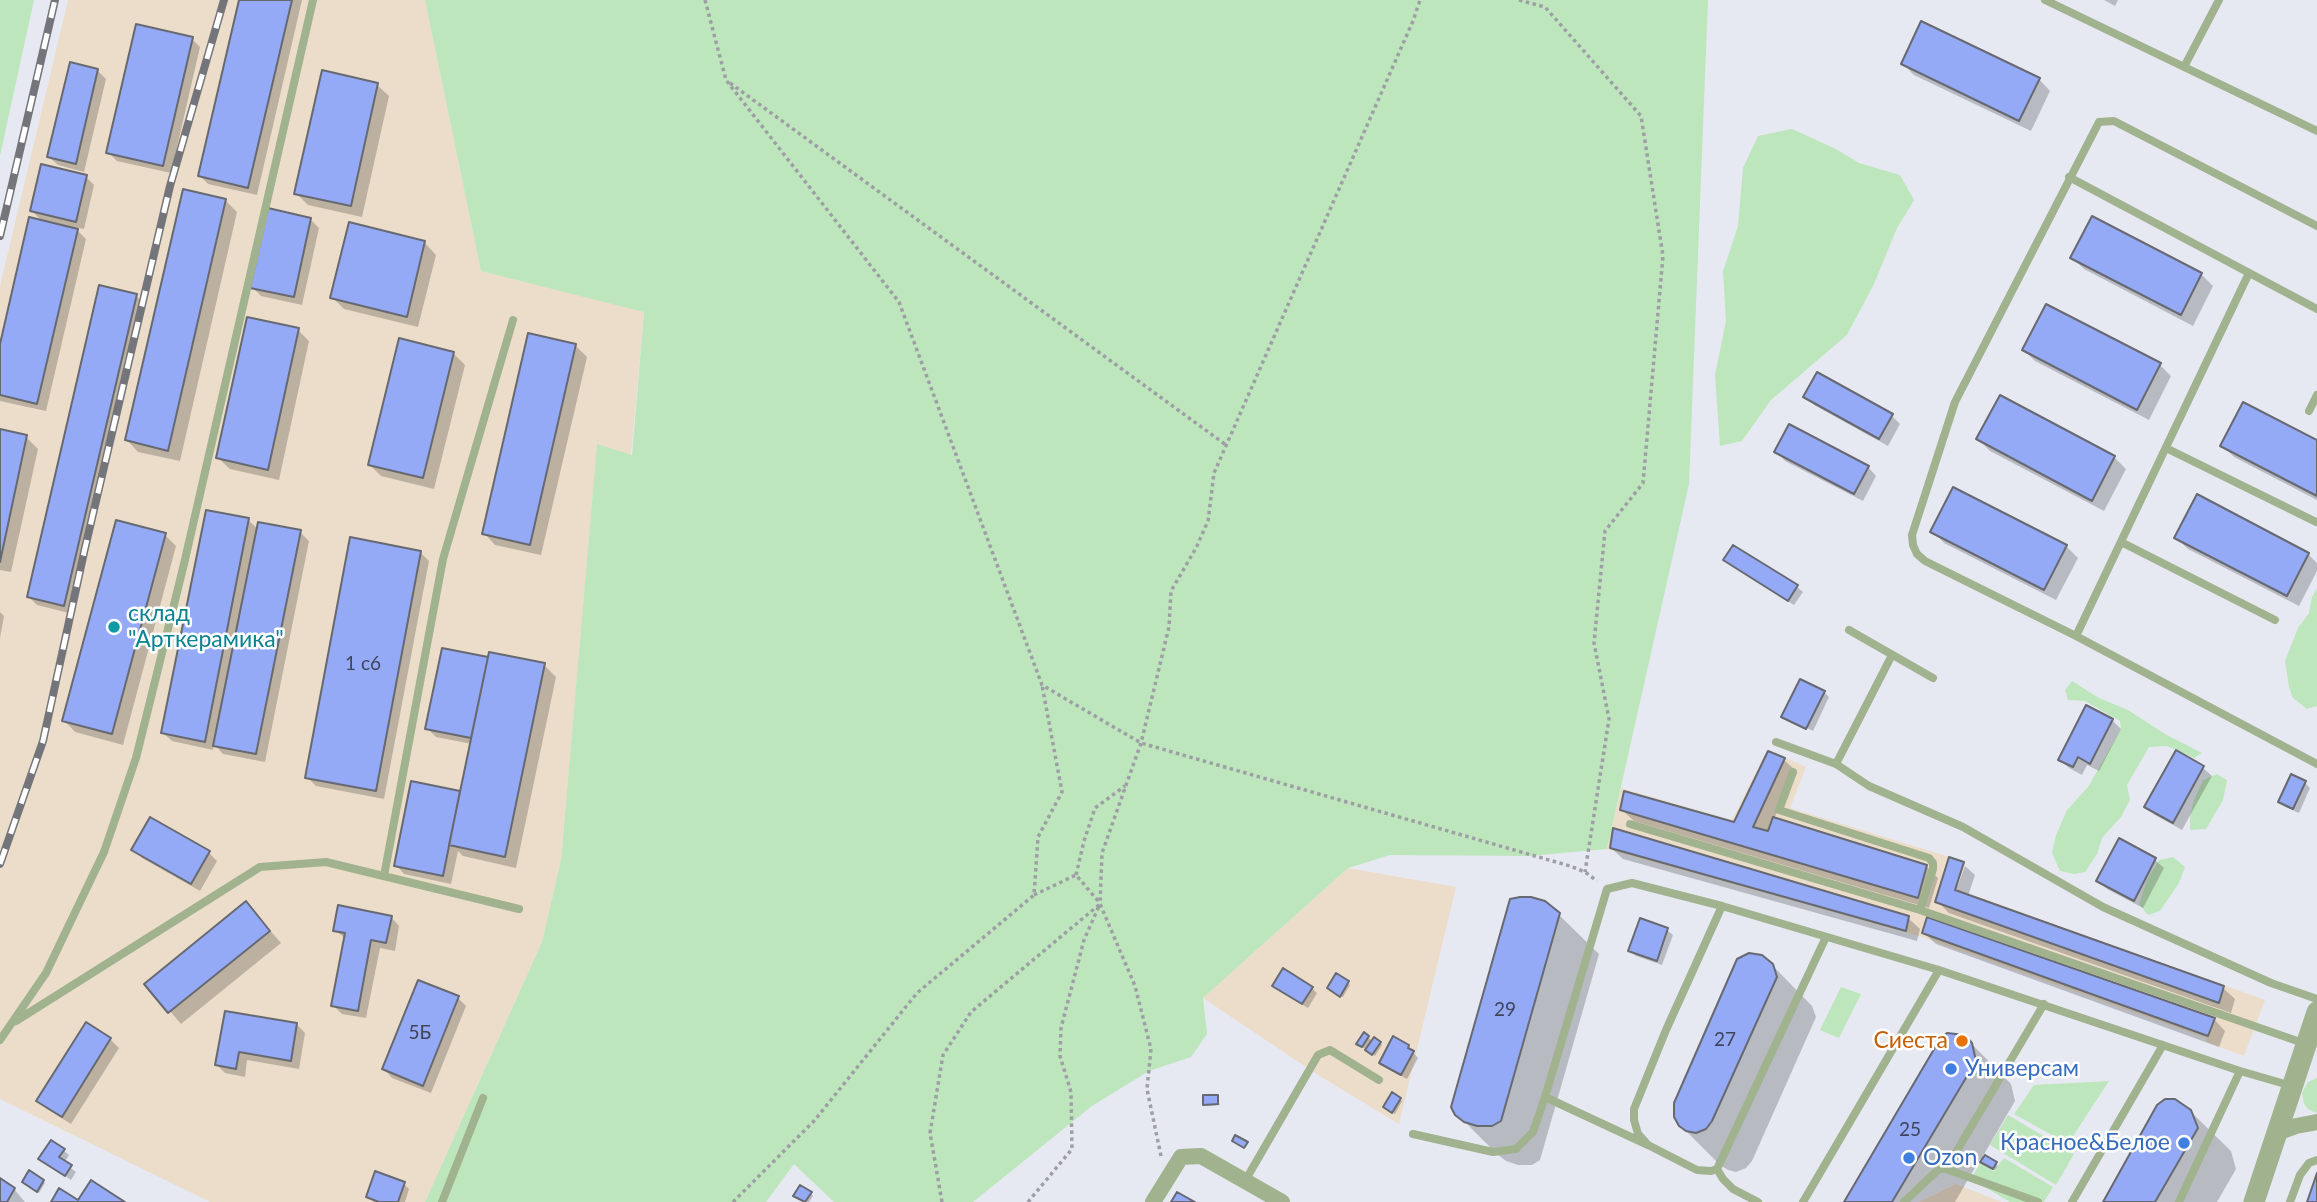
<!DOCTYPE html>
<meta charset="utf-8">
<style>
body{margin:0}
canvas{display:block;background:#e6e9f1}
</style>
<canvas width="2317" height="1202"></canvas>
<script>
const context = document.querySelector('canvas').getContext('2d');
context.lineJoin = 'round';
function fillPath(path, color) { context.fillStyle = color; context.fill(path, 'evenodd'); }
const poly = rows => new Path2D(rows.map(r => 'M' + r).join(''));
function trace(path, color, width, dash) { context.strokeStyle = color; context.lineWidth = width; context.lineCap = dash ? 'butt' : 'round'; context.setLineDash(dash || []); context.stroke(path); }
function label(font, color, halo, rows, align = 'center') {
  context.font = font + ' Lato,sans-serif'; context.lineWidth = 5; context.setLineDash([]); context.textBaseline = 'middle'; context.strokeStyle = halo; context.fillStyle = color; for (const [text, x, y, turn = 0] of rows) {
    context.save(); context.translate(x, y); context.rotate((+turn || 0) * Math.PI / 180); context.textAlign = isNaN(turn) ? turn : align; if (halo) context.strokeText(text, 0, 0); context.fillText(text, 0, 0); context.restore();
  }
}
const industrial = poly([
 [68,0,425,0,481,271,644,311,631,456,597,445,561,860,542,942,425,1202,210,1202,0,1099,0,286],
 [1767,750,1806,767,1790,808,1966,862,1957,889,2265,1000,2244,1056,2206,1042,2206,1038,1922,937,1607,849,1621,788,1732,820],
 [1348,868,1456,887,1399,1124,1318,1075,1203,998],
 [1956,1184,2002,1202,1919,1202]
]);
const green = poly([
 [0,0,34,0,0,156],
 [425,0,1708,0,1689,484,1607,849,1529,856,1390,855,1348,868,1203,998,1207,1034,1191,1057,1149,1071,1092,1106,973,1202,834,1202,794,1164,766,1202,425,1202,542,942,561,860,597,444,632,455,644,312,481,271],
 [1792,129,1836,149,1859,163,1900,175,1914,200,1897,228,1874,284,1847,335,1771,400,1742,441,1720,446,1715,375,1726,321,1723,271,1738,226,1743,168,1758,136],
 [2317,589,2317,706,2307,709,2293,698,2289,687,2285,661,2298,628,2309,613,2312,597],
 [2072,681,2099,698,2128,710,2165,734,2202,753,2194,758,2167,746,2149,747,2127,785,2130,800,2121,817,2102,838,2097,854,2085,872,2074,874,2060,871,2052,853,2056,835,2067,810,2088,787,2121,729,2120,721,2085,701,2068,700,2065,690],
 [2217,774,2227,780,2223,800,2206,829,2190,830,2190,816,2194,800,2203,780],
 [2173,857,2185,867,2179,883,2160,911,2148,915,2139,904,2147,880,2159,860],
 [1841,987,1861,994,1839,1038,1820,1030],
 [2317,1078,2317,1113,2308,1109,2304,1104,2302,1093,2308,1082],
 [2109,1081,2068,1144,2014,1114,2034,1085],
 [2008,1115,2074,1154,2056,1185,1990,1145],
 [2004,1158,2053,1187,2044,1202,2010,1202,1971,1179,1980,1163,1994,1171]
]);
const shadow = poly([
 [241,0,302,0,257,195,208,184,200,176],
 [2104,0,2118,0,2115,6],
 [192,39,200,47,171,173,117,161,108,152],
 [1903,64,2039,79,2050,91,2031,131,1914,75],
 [97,70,106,79,84,172,58,165,49,157],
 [377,85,389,96,362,217,308,205,296,193],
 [86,177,94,185,84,229,74,227,86,239,46,411,0,401,0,352,43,222,32,211],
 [225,200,237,212,180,461,138,452,127,440],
 [2092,218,2201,274,2213,286,2193,326,2084,269,2072,258],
 [310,219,319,228,302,305,261,296,252,287],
 [350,224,425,243,436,255,418,327,344,309,332,297],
 [136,296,145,304,73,614,37,605,29,597],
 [298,330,309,341,279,480,230,469,218,458],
 [575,345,587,357,541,555,495,545,484,533],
 [2024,350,2160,365,2171,376,2149,420,2035,361],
 [453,353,465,365,434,489,381,476,369,464],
 [1805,397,1892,416,1900,424,1888,446,1814,405],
 [2001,397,2114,457,2126,469,2104,511,1990,451,1978,439],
 [0,431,26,437,38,449,11,572,0,570],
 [2317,442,2317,500,2234,457,2222,445],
 [1777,452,1868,467,1876,476,1863,501,1785,461],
 [248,520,258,529,300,532,309,541,265,762,223,754,214,744,213,750,172,741,163,733],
 [1933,531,2066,546,2078,558,2056,600,1944,543],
 [165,535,176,546,123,745,75,732,64,720],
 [2176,538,2308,554,2317,563,2317,571,2299,606,2188,549],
 [1734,547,1797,587,1803,592,1794,605,1731,565,1726,560],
 [420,552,429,561,384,799,316,786,307,777],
 [0,612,4,616,0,638],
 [487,659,544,665,556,677,516,868,463,856,458,851,451,884,404,874,396,865,448,842,452,843,472,744,436,737,427,728],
 [1824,692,1829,697,1813,731,1787,718,1787,721,1783,717],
 [2112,720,2121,729,2099,771,2087,765,2082,775,2069,768,2060,760],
 [1784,760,1796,771,1774,819,1926,866,1938,878,1929,908,1634,821,1622,810,1735,824],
 [2203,768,2212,776,2182,830,2155,815,2146,806],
 [2305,783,2310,788,2299,813,2285,807,2280,802],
 [2119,841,2155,860,2164,868,2143,908,2107,889,2098,880],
 [1611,848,1908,918,1920,929,1917,941,1623,859],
 [133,849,209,853,217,861,200,891,142,858],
 [1965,866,1975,875,1968,896,2223,988,2235,999,2231,1013,1949,913,1937,901,1956,884,1958,885],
 [246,903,281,943,181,1024,147,984],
 [1559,915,1599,954,1540,1160,1532,1165,1518,1165,1506,1161,1497,1154,1457,1114],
 [391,917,399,926,395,951,380,948,366,1018,342,1014,333,1005,346,939,335,930],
 [1667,930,1673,935,1662,965,1636,956,1630,951],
 [1924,933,2214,1019,2225,1031,2219,1047,1936,944],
 [1772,965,1812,1006,1816,1017,1752,1161,1746,1168,1736,1172,1728,1170,1720,1165,1680,1125],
 [1337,976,1350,985,1343,997,1331,990],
 [1312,988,1317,993,1308,1008,1280,991],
 [458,998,466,1006,431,1093,392,1078,384,1069],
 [226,1013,297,1025,305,1033,299,1069,247,1060,245,1077,225,1073,217,1065],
 [86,1024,110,1039,119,1048,71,1124,47,1109,38,1101],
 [1964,1036,2011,1084,2015,1101,1983,1156,1998,1166,1995,1170,1980,1159,1955,1202,1846,1202],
 [1368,1037,1373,1042,1374,1039,1382,1045,1375,1056,1361,1046],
 [1408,1046,1418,1058,1407,1079,1386,1068,1381,1062],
 [1217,1096,1220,1105,1207,1106,1205,1104],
 [1400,1099,1402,1101,1395,1114,1388,1109],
 [2190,1111,2231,1151,2236,1169,2217,1202,2105,1202],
 [63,1150,69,1155,64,1163,76,1172,71,1180,41,1159],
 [30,1172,45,1183,39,1193,26,1184],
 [0,1180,14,1189,25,1202,0,1202],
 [404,1184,409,1189,405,1202,374,1202,368,1196],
 [811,1193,813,1196,809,1202,803,1202,795,1196]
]);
const building = poly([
 [239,0,292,0,248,188,198,176,239,0],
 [1921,21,2040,78,2019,121,1901,64,1921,21],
 [136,24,193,37,163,166,106,153,136,24],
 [70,62,98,69,76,164,47,157,70,62],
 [322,70,378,83,351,206,294,194,322,70],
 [41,164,87,175,76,222,30,211,41,164],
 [183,189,226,199,168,451,125,440,183,189],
 [268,208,311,218,294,297,250,288,268,208],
 [2092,216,2202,273,2181,315,2070,258,2092,216],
 [29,217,78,229,37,404,0,395,0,344,29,217],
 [349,222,425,241,407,317,330,298,349,222],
 [99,285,137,294,64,606,27,597,99,285],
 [2046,304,2161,363,2137,410,2022,350,2046,304],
 [247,317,299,328,268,470,216,458,247,317],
 [528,333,576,344,530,545,482,534,528,333],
 [399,338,454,352,423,478,368,465,399,338],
 [1817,372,1893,414,1879,439,1803,397,1817,372],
 [2000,395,2115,456,2092,501,1976,439,2000,395],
 [2243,402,2317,440,2317,496,2220,446,2243,402],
 [1789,424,1869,466,1854,494,1774,452,1789,424],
 [0,429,27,435,0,562,0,429],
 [1953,487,2067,545,2044,590,1930,532,1953,487],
 [2197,494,2309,553,2287,596,2174,538,2197,494],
 [206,510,249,518,205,742,161,733,206,510],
 [116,520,166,533,112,734,62,721,116,520],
 [258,522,301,530,256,754,213,746,258,522],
 [350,537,421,551,376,791,305,778,350,537],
 [1733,545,1798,585,1788,601,1723,560,1733,545],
 [442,648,488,657,471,738,425,729,442,648],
 [489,652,545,663,505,857,449,845,489,652],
 [1800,679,1825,691,1806,729,1781,717,1800,679],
 [2086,705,2113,719,2090,764,2078,757,2073,767,2058,760,2086,705],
 [2176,750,2204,766,2173,823,2144,807,2176,750],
 [1768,751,1785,758,1753,827,1768,831,1773,817,1927,865,1918,898,1620,810,1624,791,1734,822,1768,751],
 [2291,774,2306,781,2293,809,2278,802,2291,774],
 [411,781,460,791,443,876,394,866,411,781],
 [150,817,210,851,191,884,131,850,150,817],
 [1613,828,1909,916,1906,931,1610,848,1613,828],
 [2119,838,2156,858,2134,901,2096,881,2119,838],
 [1949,857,1964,862,1955,890,2224,986,2219,1003,1935,902,1949,857],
 [1520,897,1531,897,1545,901,1560,913,1501,1121,1492,1126,1477,1126,1464,1122,1455,1115,1451,1107,1510,899,1520,897],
 [246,901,270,931,168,1013,144,984,246,901],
 [338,905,392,916,386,943,371,940,358,1011,331,1006,345,933,333,931,338,905],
 [1927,917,2215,1018,2208,1036,1922,933,1927,917],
 [1640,918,1668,928,1657,961,1628,951,1640,918],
 [1749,953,1762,955,1773,964,1777,977,1712,1121,1706,1129,1696,1133,1686,1131,1679,1126,1674,1117,1674,1103,1737,959,1749,953],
 [1283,968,1313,987,1302,1004,1272,986,1283,968],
 [1336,973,1349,981,1340,997,1327,988,1336,973],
 [418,980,459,996,423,1086,382,1069,418,980],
 [225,1011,297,1023,291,1061,239,1052,236,1069,215,1065,225,1011],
 [86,1022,111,1038,62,1117,36,1101,86,1022],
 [1364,1032,1369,1036,1362,1047,1356,1044,1364,1032],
 [1947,1033,1965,1035,1972,1043,1976,1061,1892,1202,1844,1202,1940,1039,1947,1033],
 [1393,1036,1409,1045,1408,1048,1414,1051,1401,1075,1379,1063,1393,1036],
 [1374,1037,1381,1042,1372,1055,1365,1050,1374,1037],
 [1392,1092,1401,1098,1392,1113,1383,1107,1392,1092],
 [1203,1095,1218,1095,1218,1104,1203,1105,1203,1095],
 [2165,1099,2175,1099,2191,1110,2198,1128,2155,1202,2103,1202,2157,1105,2165,1099],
 [1235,1135,1248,1142,1244,1148,1232,1141,1235,1135],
 [51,1140,65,1149,59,1157,72,1165,65,1176,38,1159,51,1140],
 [1985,1155,1997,1162,1993,1169,1980,1162,1985,1155],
 [29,1170,44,1180,37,1192,22,1182,29,1170],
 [375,1171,405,1182,398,1202,379,1202,366,1197,375,1171],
 [2317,1173,2317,1202,2307,1202,2317,1173],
 [0,1178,15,1188,7,1202,0,1202,0,1178],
 [91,1180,125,1202,51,1202,59,1188,78,1200,91,1180],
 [800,1185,812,1192,805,1202,793,1196,800,1185],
 [1177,1192,1195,1202,1171,1202,1177,1192]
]);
const path = poly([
 [705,0,726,80,899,302,1042,685,1141,743,1570,866,1585,872,1597,881],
 [1519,0,1545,7,1641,116,1663,256,1643,483,1605,531,1594,643,1609,719,1585,872],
 [730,83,1226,445],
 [1076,875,1084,841,1095,808,1125,786],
 [1034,895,1076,875,1099,902],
 [1161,1156,1147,1089,1151,1049,1135,986,1100,904,1102,853,1141,743,1169,627,1171,591,1196,548,1208,521,1214,473,1413,21,1420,0],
 [733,1202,814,1121,917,993,1034,895,1038,837,1062,792,1042,685],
 [942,1202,930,1133,943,1055,971,1012,1100,904],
 [1028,1202,1072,1149,1071,1092,1060,1056,1061,1028,1084,940,1099,906]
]);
const service = poly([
 [2045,0,2317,131],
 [2184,67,2219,0],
 [2069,177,2317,309],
 [2317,226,2114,121,2099,122,1955,402,1912,535,1913,545,1917,554,1925,561,2076,636,2317,764],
 [2309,411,2317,395],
 [2166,448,2316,522],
 [2121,542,2275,620],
 [1849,630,1933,678],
 [2076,636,2249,273],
 [1776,742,1836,764,1892,655],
 [1836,764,1869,786,1963,827,2103,907,2271,983,2317,999],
 [1793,772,1779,810,1929,858,1933,863,1933,869,1920,910],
 [1630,824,1920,910,2306,1044],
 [384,876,443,559,513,320],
 [1722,906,1666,1030,1634,1109,1634,1120,1638,1134,1648,1145,1697,1170,1711,1171,1717,1169,1723,1179,1733,1189,1758,1202],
 [16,1021,260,867,326,862,519,909],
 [0,1040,46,973,104,852,136,758,184,564,313,0],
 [1413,1134,1493,1152,1516,1149,1533,1132,1545,1097],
 [1648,1145,1545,1097,1607,889,1632,883,1722,906,1939,970,2240,1071,2292,1086],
 [1717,1169,1826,937],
 [1946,1169,2044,1004],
 [1245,1181,1318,1055,1330,1050,1379,1080],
 [442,1202,483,1098],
 [1803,1202,1939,970],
 [1904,1202,1939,1169,1946,1169,2038,1202],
 [2072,1202,2163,1045],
 [2179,1202,2240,1071],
 [2290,1202,2300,1175,2309,1163,2317,1160]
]);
const minor = poly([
 [2277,1133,2296,1126,2317,1122],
 [1153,1202,1181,1157,1201,1156,1282,1202]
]);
const tertiary = poly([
 [2254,1202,2317,1012]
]);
const rail = poly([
 [0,236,55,0],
 [0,864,43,741,85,548,170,186,224,0]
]);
const markers = [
 [114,627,7,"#0f9aa8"],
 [1962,1041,7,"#e8710a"],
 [1951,1069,7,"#3f7fe0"],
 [2184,1143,7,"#3f7fe0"],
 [1909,1158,7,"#3f7fe0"]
];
const numberNames = [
 ["1 с6",363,664],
 ["29",1505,1010],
 ["5Б",420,1033],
 ["27",1725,1040],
 ["25",1910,1130]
];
const cultureNames = [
 ["склад",128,614],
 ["\"Арткерамика\"",128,640]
];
const foodNames = [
 ["Сиеста",1948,1041]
];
const shopNames = [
 ["Универсам",1965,1069],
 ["Красное&Белое",2170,1143,"right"],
 ["Ozon",1923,1158]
];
fillPath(industrial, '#ebddca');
fillPath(green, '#bee6bc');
fillPath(shadow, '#0003');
fillPath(building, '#95aaf7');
trace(building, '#676971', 2);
trace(path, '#9d9fa5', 3.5, [3.5, 3.5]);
trace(service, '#a1b28f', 8);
trace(minor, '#a1b28f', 16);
trace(tertiary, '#a1b28f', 21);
trace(rail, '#73757a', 8);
trace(rail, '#fff', 5, [16]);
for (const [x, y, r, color] of markers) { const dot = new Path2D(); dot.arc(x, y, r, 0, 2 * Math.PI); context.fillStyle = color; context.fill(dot); trace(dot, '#fff', 2.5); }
label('19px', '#3e445a', null, numberNames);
label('23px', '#0d838f', '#fff', cultureNames, 'left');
label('23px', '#c56008', '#fff', foodNames, 'right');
label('23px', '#366cbe', '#fff', shopNames, 'left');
</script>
